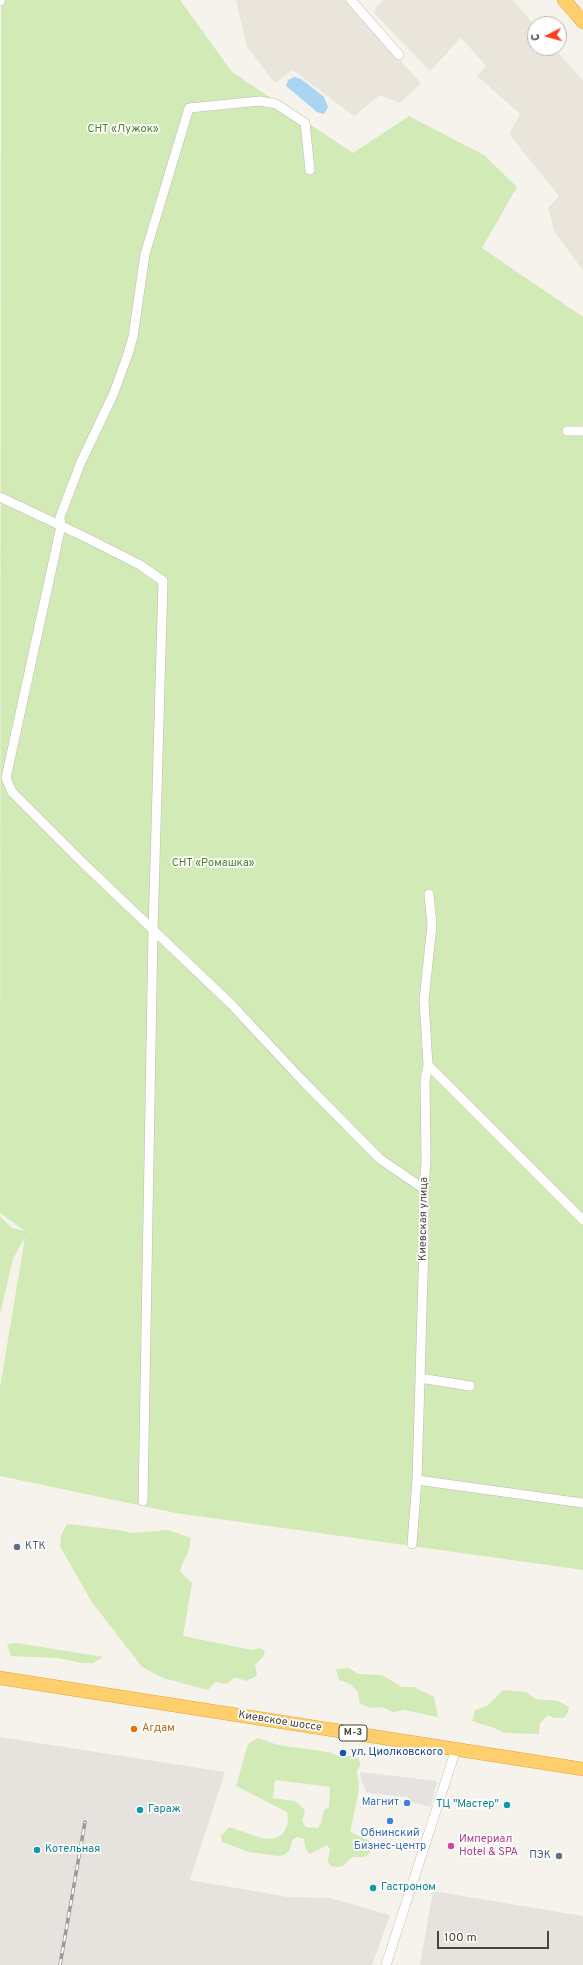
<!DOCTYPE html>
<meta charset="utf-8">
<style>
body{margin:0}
#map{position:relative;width:583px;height:1965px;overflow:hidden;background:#f6f3ec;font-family:Overpass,sans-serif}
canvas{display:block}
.north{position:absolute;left:527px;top:16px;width:40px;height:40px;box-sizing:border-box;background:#fff;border:1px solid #b7b4b0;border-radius:50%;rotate:264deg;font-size:11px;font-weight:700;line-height:16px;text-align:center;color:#4b4439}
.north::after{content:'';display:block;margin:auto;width:14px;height:18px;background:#fc3f1d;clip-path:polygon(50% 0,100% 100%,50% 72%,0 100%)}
.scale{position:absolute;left:437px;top:1931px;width:112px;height:18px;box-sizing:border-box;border:2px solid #4b4439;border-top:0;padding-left:5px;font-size:12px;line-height:14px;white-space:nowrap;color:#4b4439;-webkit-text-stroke:3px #fff;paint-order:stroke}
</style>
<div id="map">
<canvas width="583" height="1965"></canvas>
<div class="north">С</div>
<div class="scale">100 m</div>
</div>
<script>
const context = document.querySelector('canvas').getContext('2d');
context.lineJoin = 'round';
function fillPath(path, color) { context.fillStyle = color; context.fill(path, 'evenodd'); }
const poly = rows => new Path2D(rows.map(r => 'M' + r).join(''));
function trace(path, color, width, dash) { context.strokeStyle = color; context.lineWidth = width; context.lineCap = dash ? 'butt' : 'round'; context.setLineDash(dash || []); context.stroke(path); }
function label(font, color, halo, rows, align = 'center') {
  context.font = font + ' Overpass,sans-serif'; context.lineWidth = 3.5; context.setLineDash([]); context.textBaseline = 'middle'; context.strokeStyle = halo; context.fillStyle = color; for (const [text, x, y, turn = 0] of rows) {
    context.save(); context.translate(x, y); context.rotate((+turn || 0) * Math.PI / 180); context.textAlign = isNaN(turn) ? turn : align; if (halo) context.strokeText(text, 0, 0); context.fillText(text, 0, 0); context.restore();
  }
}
const residential = poly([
 [236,0,345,0,421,83,400,103,380,95,354,116,293,70,275,83,247,47],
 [384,0,513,0,535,26,535,48,554,48,583,81,583,271,554,231,548,208,559,196,509,134,520,114,477,76,486,66,461,38,430,71,374,13,376,7]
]);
const industrial = poly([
 [0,1737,225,1772,190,1880,288,1897,330,1898,390,1915,372,1965,0,1965],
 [433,1891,583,1916,583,1965,420,1965]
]);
const green = poly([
 [1,0,180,0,232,72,353,153,409,116,484,155,517,187,482,248,583,317,583,1570,176,1513,0,1476,0,1388,25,1237,13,1259,0,1314,0,1216,12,1228,25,1231,0,1213],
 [67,1524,119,1530,132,1533,168,1530,191,1538,189,1550,184,1560,180,1571,192,1583,183,1636,252,1650,260,1648,265,1651,263,1657,255,1665,257,1676,246,1681,235,1677,227,1684,216,1682,208,1690,163,1678,142,1667,91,1601,60,1546,61,1535],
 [17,1643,103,1657,93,1663,81,1663,58,1658,11,1656,7,1644],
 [349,1668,358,1674,382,1675,402,1687,414,1687,434,1697,438,1717,404,1710,393,1712,382,1707,371,1708,360,1704,358,1692,350,1684,339,1680,336,1669],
 [503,1690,526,1692,536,1699,558,1701,569,1707,568,1712,564,1718,554,1718,548,1715,540,1723,539,1734,504,1733,494,1728,472,1721,475,1710,487,1706],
 [258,1738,278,1745,328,1752,339,1756,350,1756,359,1759,360,1765,357,1772,359,1783,358,1795,350,1832,372,1842,369,1854,364,1857,352,1857,343,1866,337,1867,330,1866,328,1861,330,1849,327,1845,310,1854,306,1850,304,1839,298,1837,293,1839,289,1851,284,1855,278,1856,249,1852,222,1842,221,1836,229,1827,261,1838,273,1839,283,1834,288,1823,287,1812,236,1786,248,1744],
 [275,1780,330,1787,329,1807,324,1810,321,1823,318,1828,306,1827,302,1822,305,1810,295,1801,273,1798]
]);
const parking = poly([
 [360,1772,437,1781,431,1807,407,1801,408,1797,367,1793,361,1780]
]);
const water = poly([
 [294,77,301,79,324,97,328,107,324,114,317,112,286,86,288,80]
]);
const minor = poly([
 [351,0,399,55],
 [0,1,0,0],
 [310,170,305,123,276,104,260,101,189,108,145,254,133,337,127,357,113,395,81,462,60,517,61,526,6,778,12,792,83,863,231,1004,301,1079,380,1159,424,1189],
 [567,431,583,431],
 [0,497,89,539,140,565,163,581,153,931,143,1501],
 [428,1065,583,1220],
 [420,1378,470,1386],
 [417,1480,583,1503],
 [412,1544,417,1480,424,1243,424,1189,426,1160,425,1080,428,1065,424,1000,432,925,429,894],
 [386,1965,456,1749]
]);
const highway = poly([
 [564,0,583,22],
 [0,1678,583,1769]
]);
const rail = poly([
 [60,1965,85,1822]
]);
const markers = [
 [17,1547,4,"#5c6f8a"],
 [134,1729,4,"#e8710a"],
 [343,1753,4,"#1a4fb4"],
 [407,1803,4,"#3f7fe0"],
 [507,1805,4,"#0f9aa8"],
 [140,1810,4,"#0f9aa8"],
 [390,1821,4,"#3f7fe0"],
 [451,1846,4,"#d1479c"],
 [37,1850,4,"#0f9aa8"],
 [559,1856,4,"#5c6f8a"],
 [373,1888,4,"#0f9aa8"]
];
const shields = [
 [353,1733,28]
];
const shieldNames = [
 ["М-3",353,1733]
];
const parkNames = [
 ["СНТ «Лужок»",123,130],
 ["СНТ «Ромашка»",213,864]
];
const streetNames = [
 ["Киевская улица",424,1219,-89],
 ["Киевское шоссе",280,1722,9]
];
const serviceNames = [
 ["КТК",25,1547],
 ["ПЭК",551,1856,"right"]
];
const foodNames = [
 ["Агдам",142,1729]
];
const transitNames = [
 ["ул. Циолковского",351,1753]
];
const shopNames = [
 ["Магнит",399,1803],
 ["Обнинский",390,1834,"center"],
 ["Бизнес-центр",390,1847,"center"]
];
const cultureNames = [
 ["ТЦ \"Мастер\"",499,1805,"right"],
 ["Гараж",148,1810],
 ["Котельная",45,1850],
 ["Гастроном",381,1888]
];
const hotelNames = [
 ["Империал",459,1840],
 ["Hotel & SPA",459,1853]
];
fillPath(residential, '#eae5da');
fillPath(industrial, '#e6e2dd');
fillPath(green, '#d2eab5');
fillPath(parking, '#e5e3e0');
fillPath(water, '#a9d4f2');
trace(minor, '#c2bbae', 10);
trace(highway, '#e0a43c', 14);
trace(minor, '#fff', 9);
trace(highway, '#ffcf6e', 13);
trace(rail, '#9a9a9a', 3.5);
trace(rail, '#fff', 2, [6]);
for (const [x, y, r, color] of markers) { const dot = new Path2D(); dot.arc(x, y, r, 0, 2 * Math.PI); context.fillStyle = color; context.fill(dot); trace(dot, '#fff', 1.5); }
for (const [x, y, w] of shields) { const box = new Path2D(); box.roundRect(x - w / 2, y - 8, w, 16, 3); context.fillStyle = '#fff'; context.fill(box); trace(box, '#4b4439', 1); }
label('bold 10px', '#4b4439', null, shieldNames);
label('11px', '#4a7f2a', '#fff', parkNames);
label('11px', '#4b4439', '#fff', streetNames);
label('11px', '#4e5e75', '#fff', serviceNames, 'left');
label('11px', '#c56008', '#fff', foodNames, 'left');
label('11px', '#164399', '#fff', transitNames, 'left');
label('11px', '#366cbe', '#fff', shopNames, 'right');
label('11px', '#0d838f', '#fff', cultureNames, 'left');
label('11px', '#b23c85', '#fff', hotelNames, 'left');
</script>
